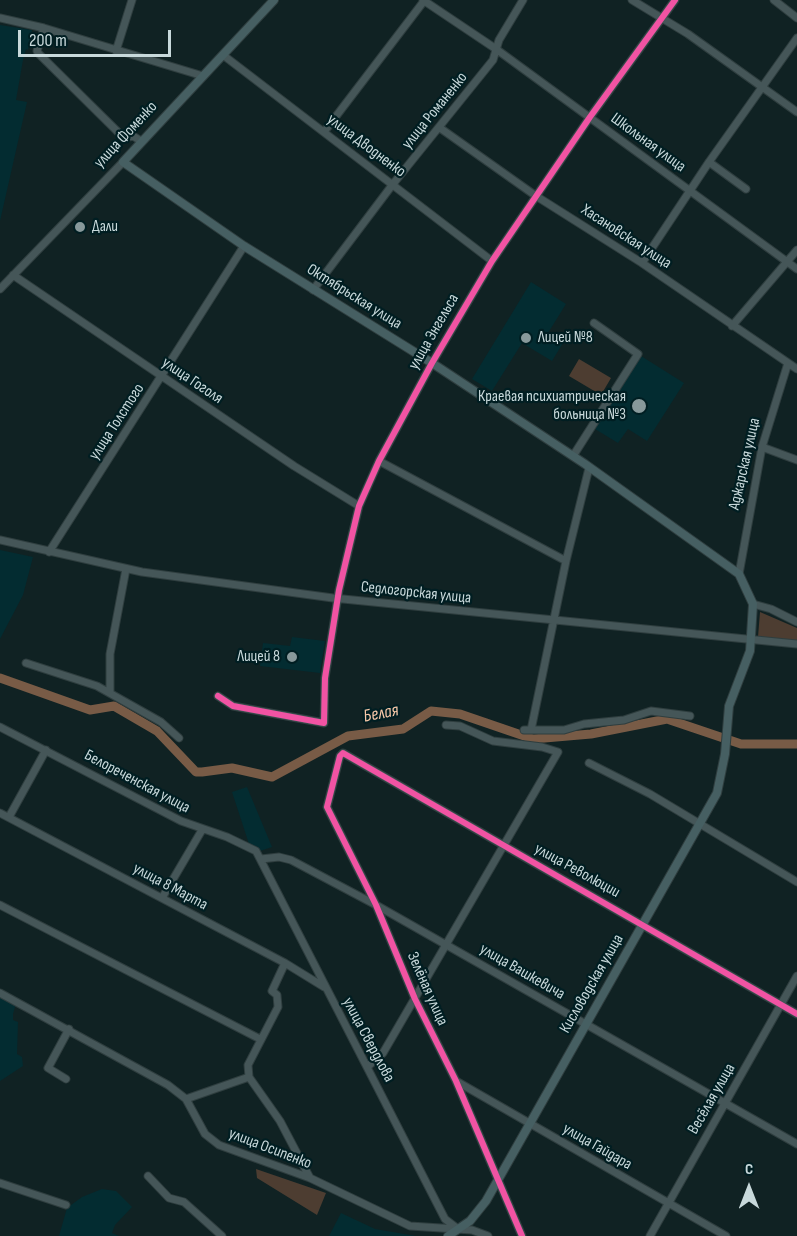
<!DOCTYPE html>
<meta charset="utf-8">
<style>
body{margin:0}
#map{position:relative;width:797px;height:1236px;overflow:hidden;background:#102223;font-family:"Sofia Sans Condensed",sans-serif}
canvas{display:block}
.north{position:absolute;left:719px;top:1158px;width:60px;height:60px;-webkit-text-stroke:4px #001e22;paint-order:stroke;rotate:0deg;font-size:16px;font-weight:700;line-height:24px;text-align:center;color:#c8d9db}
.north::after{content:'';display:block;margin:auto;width:21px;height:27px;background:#c8d9db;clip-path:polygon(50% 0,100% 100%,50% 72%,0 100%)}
.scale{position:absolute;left:18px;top:30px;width:153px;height:27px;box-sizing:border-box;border:3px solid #c8d9db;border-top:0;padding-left:8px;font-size:18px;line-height:21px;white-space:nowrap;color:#c8d9db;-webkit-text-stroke:4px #001e22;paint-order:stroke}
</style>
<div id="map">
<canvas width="797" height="1236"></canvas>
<div class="north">С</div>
<div class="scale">200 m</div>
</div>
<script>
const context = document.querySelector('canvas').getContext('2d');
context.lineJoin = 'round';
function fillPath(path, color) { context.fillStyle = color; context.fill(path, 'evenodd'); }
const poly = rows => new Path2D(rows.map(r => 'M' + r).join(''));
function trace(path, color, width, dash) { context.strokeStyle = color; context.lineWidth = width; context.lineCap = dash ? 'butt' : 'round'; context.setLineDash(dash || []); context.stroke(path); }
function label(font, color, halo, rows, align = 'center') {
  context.font = font + ' "Sofia Sans Condensed",sans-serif'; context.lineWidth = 4.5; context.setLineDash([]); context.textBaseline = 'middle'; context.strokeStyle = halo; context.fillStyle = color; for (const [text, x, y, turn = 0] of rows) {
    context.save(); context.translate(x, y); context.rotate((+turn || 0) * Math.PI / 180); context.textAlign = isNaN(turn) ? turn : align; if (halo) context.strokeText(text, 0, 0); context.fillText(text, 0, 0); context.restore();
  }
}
const built = poly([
 [0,25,32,30,28,50,26,49,23,60,16,100,27,102,0,221],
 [531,282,566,304,548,333,563,343,552,361,522,343,492,391,472,379],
 [641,356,684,383,647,441,628,429,618,443,595,429],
 [0,550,33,557,23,595,0,639],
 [292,637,325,641,320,673,260,666,263,643,290,646],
 [247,787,272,847,260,851,258,847,249,844,232,792],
 [0,996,16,1003,13,1014,13,1020,18,1022,17,1054,22,1057,23,1066,0,1081],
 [102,1189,116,1191,132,1207,115,1225,112,1233,119,1236,59,1236,67,1208,82,1197],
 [341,1213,375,1229,416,1236,329,1236]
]);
const green = poly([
 [579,359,611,378,601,395,569,376],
 [760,612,797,628,797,641,758,637],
 [256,1169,326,1193,317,1215,257,1178]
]);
const river = poly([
 [0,678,90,710,114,706,157,731,196,772,202,772,232,768,272,777,348,736,403,729,431,711,460,714,533,739,591,734,667,719,741,744,797,744]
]);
const minor = poly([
 [423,0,496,49,797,269],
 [632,0,688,34,797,112],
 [774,0,797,18],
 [0,18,44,28,203,76],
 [44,28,37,51,39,54,124,138,133,136,141,141],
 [116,51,132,0],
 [223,55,492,261],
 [440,128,536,196,642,263,797,369],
 [324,132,424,1],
 [709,162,746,189],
 [642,263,709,162,797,38],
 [13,275,294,466,359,506],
 [0,289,123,162],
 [313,290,393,184,493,60,499,40,523,0],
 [732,326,797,250],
 [762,447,797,460],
 [573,456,638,354,594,323],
 [379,461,566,561],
 [0,540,142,572,333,598,797,644],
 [49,552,244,246],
 [739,574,762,447,788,363],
 [753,604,771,609,797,622],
 [26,663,97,686,161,722,179,738],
 [110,693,110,654,126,569],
 [218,696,233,706,324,723,325,678,339,590,359,506,379,461,432,363,492,261,590,117,675,0],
 [0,727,181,821,227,837,256,851,445,1219,458,1229],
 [524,730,564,730,584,724,624,720,651,711,690,716],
 [531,730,566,561,589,468],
 [589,763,650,794,797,882],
 [0,813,285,963,324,987],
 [9,817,46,750],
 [261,859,279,857,291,860,376,905,797,1144],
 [162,898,202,830],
 [0,905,260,1039],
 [0,993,168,1085,186,1099,205,1134,219,1145,310,1178,410,1226,472,1230,488,1236],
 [367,1067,383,1053,558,752,542,747,493,741,460,726,446,725],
 [249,1077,280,1121,310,1178],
 [66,1079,48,1068,69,1029],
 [456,1081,726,1236],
 [186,1099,249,1077,248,1065,278,1007,277,995,272,991,285,963],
 [148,1176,169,1198,184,1202,222,1236],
 [0,1183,66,1205],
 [522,1236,456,1081,415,999,376,905,327,807,340,756,343,753,797,1014],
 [650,1236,797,976]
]);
const major = poly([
 [274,0,123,162,244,246,432,363,585,464,739,574,753,604,750,651,729,706,725,754,717,793,486,1201,470,1221,448,1236]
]);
const cycleway = poly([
 [218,696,233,706,324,723,325,678,339,590,359,506,379,461,432,363,492,261,590,117,675,0],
 [522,1236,456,1081,415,999,376,905,327,807,340,756,343,753,797,1014]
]);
const markers = [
 [80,227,6,"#88999b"],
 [526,338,6,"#88999b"],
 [639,406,8,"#88999b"],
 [292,657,6,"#88999b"]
];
const streetNames = [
 ["улица Романенко",435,111,-51],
 ["улица Фоменко",126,135,-47],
 ["Школьная улица",648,143,36],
 ["улица Дводненко",366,146,37],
 ["Хасановская улица",626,237,33],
 ["Октябрьская улица",354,297,32],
 ["улица Энгельса",434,332,-60],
 ["улица Гоголя",192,381,34],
 ["улица Толстого",117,422,-57],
 ["Аджарская улица",745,464,-77],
 ["Седлогорская улица",416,593,6],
 ["Белореченская улица",137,782,28],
 ["улица Революции",577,871,29],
 ["улица 8 Марта",170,887,28],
 ["улица Вашкевича",522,972,30],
 ["Кисловодская улица",592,984,-60],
 ["Зелёная улица",427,989,66],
 ["улица Свердлова",368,1040,62],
 ["Весёлая улица",712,1099,-60],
 ["улица Гайдара",597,1147,30],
 ["улица Осипенко",270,1149,21]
];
const poiNames = [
 ["Дали",92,227],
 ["Лицей №8",538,338],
 ["Краевая психиатрическая",626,397,"right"],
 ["больница №3",626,415,"right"],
 ["Лицей 8",280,657,"right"]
];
const waterNames = [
 ["Белая",381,714,-11]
];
fillPath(built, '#032c31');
fillPath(green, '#4d3d31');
trace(river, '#785b46', 9);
trace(minor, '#2f3e3f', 9);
trace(major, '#2f3e3f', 10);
trace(minor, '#455658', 7);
trace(major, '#465f62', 8);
trace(cycleway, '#f153a3', 6);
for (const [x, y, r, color] of markers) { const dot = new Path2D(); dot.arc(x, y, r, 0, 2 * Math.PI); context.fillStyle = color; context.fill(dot); trace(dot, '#001e22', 2); }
label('16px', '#c8d9db', '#001e22', streetNames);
label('16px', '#c8d9db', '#001e22', poiNames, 'left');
label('italic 18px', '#f8c9a9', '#001e22', waterNames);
</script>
